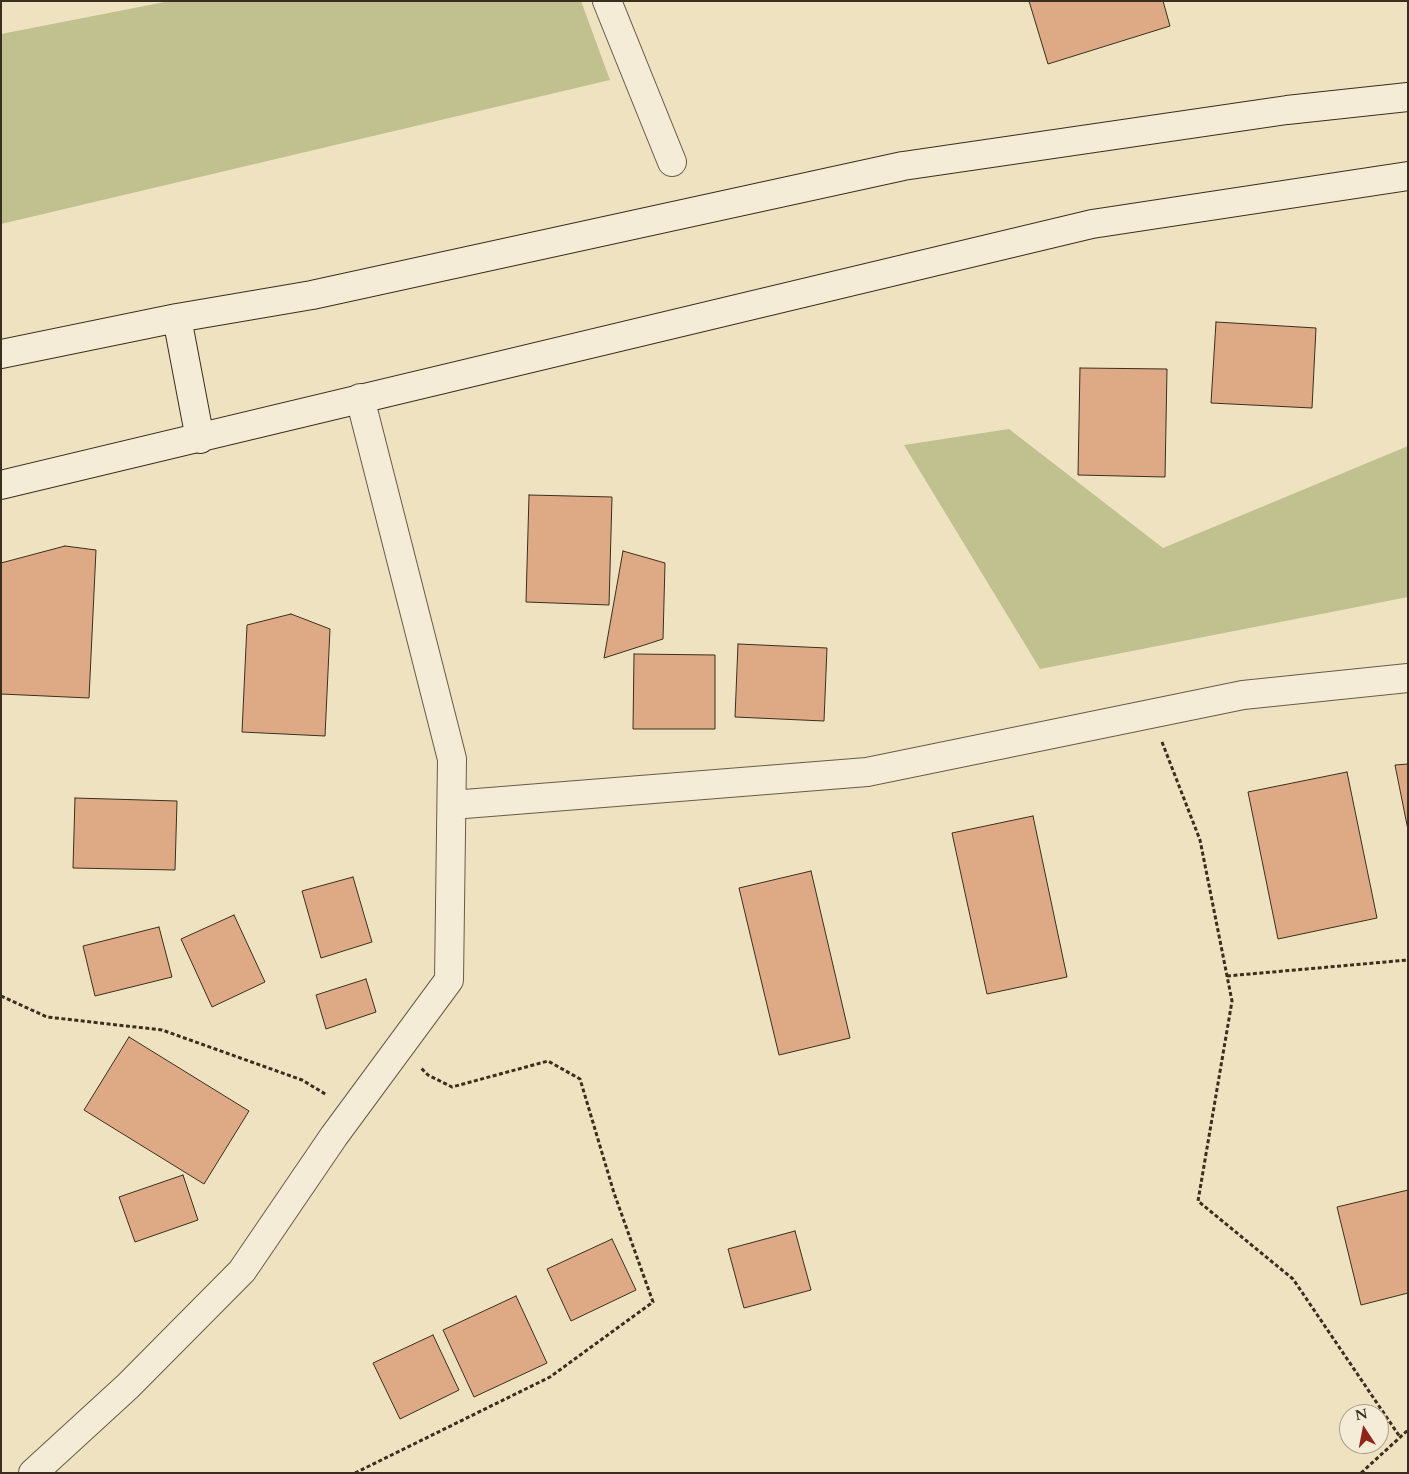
<!DOCTYPE html>
<style>
body{margin:0}
#map{position:relative;width:1409px;height:1474px;overflow:hidden;background:#efe2c1;font-family:Cardo,serif}
canvas{display:block}
.frame{position:absolute;inset:0;border:2px solid #3a2e1e;pointer-events:none}
.north{position:absolute;left:1339px;top:1404px;width:50px;height:50px;box-sizing:border-box;background:#f5ecd7;border:1px solid #aaa08d;border-radius:50%;rotate:349deg;font-size:14px;font-weight:700;line-height:20px;text-align:center;color:#3a2e1e}
.north::after{content:'';display:block;margin:auto;width:18px;height:22px;background:#8f2418;clip-path:polygon(50% 0,100% 100%,50% 72%,0 100%)}
</style>
<div id="map">
<canvas width="1409" height="1474"></canvas>
<div class="frame"></div>
<div class="north">N</div>
</div>
<script>
const context = document.querySelector('canvas').getContext('2d');
context.lineJoin = 'round';
function fillPath(path, color) { context.fillStyle = color; context.fill(path, 'evenodd'); }
const poly = rows => new Path2D(rows.map(r => 'M' + r).join(''));
function trace(path, color, width, dash) { context.strokeStyle = color; context.lineWidth = width; context.lineCap = dash ? 'butt' : 'round'; context.setLineDash(dash || []); context.stroke(path); }
const green = poly([
 [170,1,581,1,610,80,1,224,1,34],
 [1009,429,1163,548,1408,446,1408,597,1040,669,904,445]
]);
const building = poly([
 [1029,1,1163,1,1170,26,1048,64,1029,1],
 [1216,322,1316,328,1312,408,1211,403,1216,322],
 [1080,368,1167,369,1165,477,1078,475,1080,368],
 [529,495,612,497,609,605,526,602,529,495],
 [65,546,96,550,89,698,1,694,1,563,65,546],
 [623,551,665,563,663,639,604,658,623,551],
 [291,614,330,629,325,736,242,732,247,625,291,614],
 [738,644,827,648,824,721,735,717,738,644],
 [634,654,715,655,715,729,633,729,634,654],
 [1408,764,1408,830,1395,765,1408,764],
 [1347,772,1377,918,1278,939,1248,792,1347,772],
 [75,798,177,801,175,870,73,868,75,798],
 [1033,816,1067,977,987,994,952,833,1033,816],
 [811,871,850,1038,779,1055,739,888,811,871],
 [353,877,372,942,321,958,302,891,353,877],
 [234,915,265,982,212,1007,181,939,234,915],
 [159,927,172,977,95,996,83,946,159,927],
 [366,979,376,1012,326,1029,316,995,366,979],
 [129,1037,249,1111,204,1184,84,1110,129,1037],
 [183,1175,198,1220,135,1242,119,1197,183,1175],
 [1408,1190,1408,1293,1361,1305,1337,1207,1408,1190],
 [795,1231,811,1290,744,1308,728,1249,795,1231],
 [612,1239,636,1290,571,1321,547,1269,612,1239],
 [516,1296,547,1363,474,1397,443,1330,516,1296],
 [433,1335,459,1390,400,1419,373,1363,433,1335]
]);
const path = poly([
 [1162,742,1200,840,1232,1001,1198,1201,1293,1279,1400,1437],
 [1227,976,1408,960],
 [1,996,47,1017,162,1030,302,1080,327,1095],
 [355,1473,550,1377,653,1302,614,1193,580,1079,548,1061,452,1087,428,1075,421,1068],
 [1361,1473,1408,1430]
]);
const minor = poly([
 [607,1,672,162],
 [452,805,867,772,1243,695,1408,678],
 [33,1473,128,1386,242,1271,334,1136,449,980,452,759,360,398]
]);
const secondary = poly([
 [177,318,200,439],
 [1,354,177,318,312,295,903,166,1287,110,1408,97],
 [1,485,1092,224,1408,176]
]);
fillPath(green, '#c0c18e');
fillPath(building, '#deaa85');
trace(building, '#3a2e1e', 1);
trace(minor, '#675b47', 30);
trace(secondary, '#3a2e1e', 30);
trace(path, '#3a2e1e', 3, [4, 2.5]);
trace(minor, '#f5ecd7', 28);
trace(secondary, '#f5ecd7', 28);
</script>
